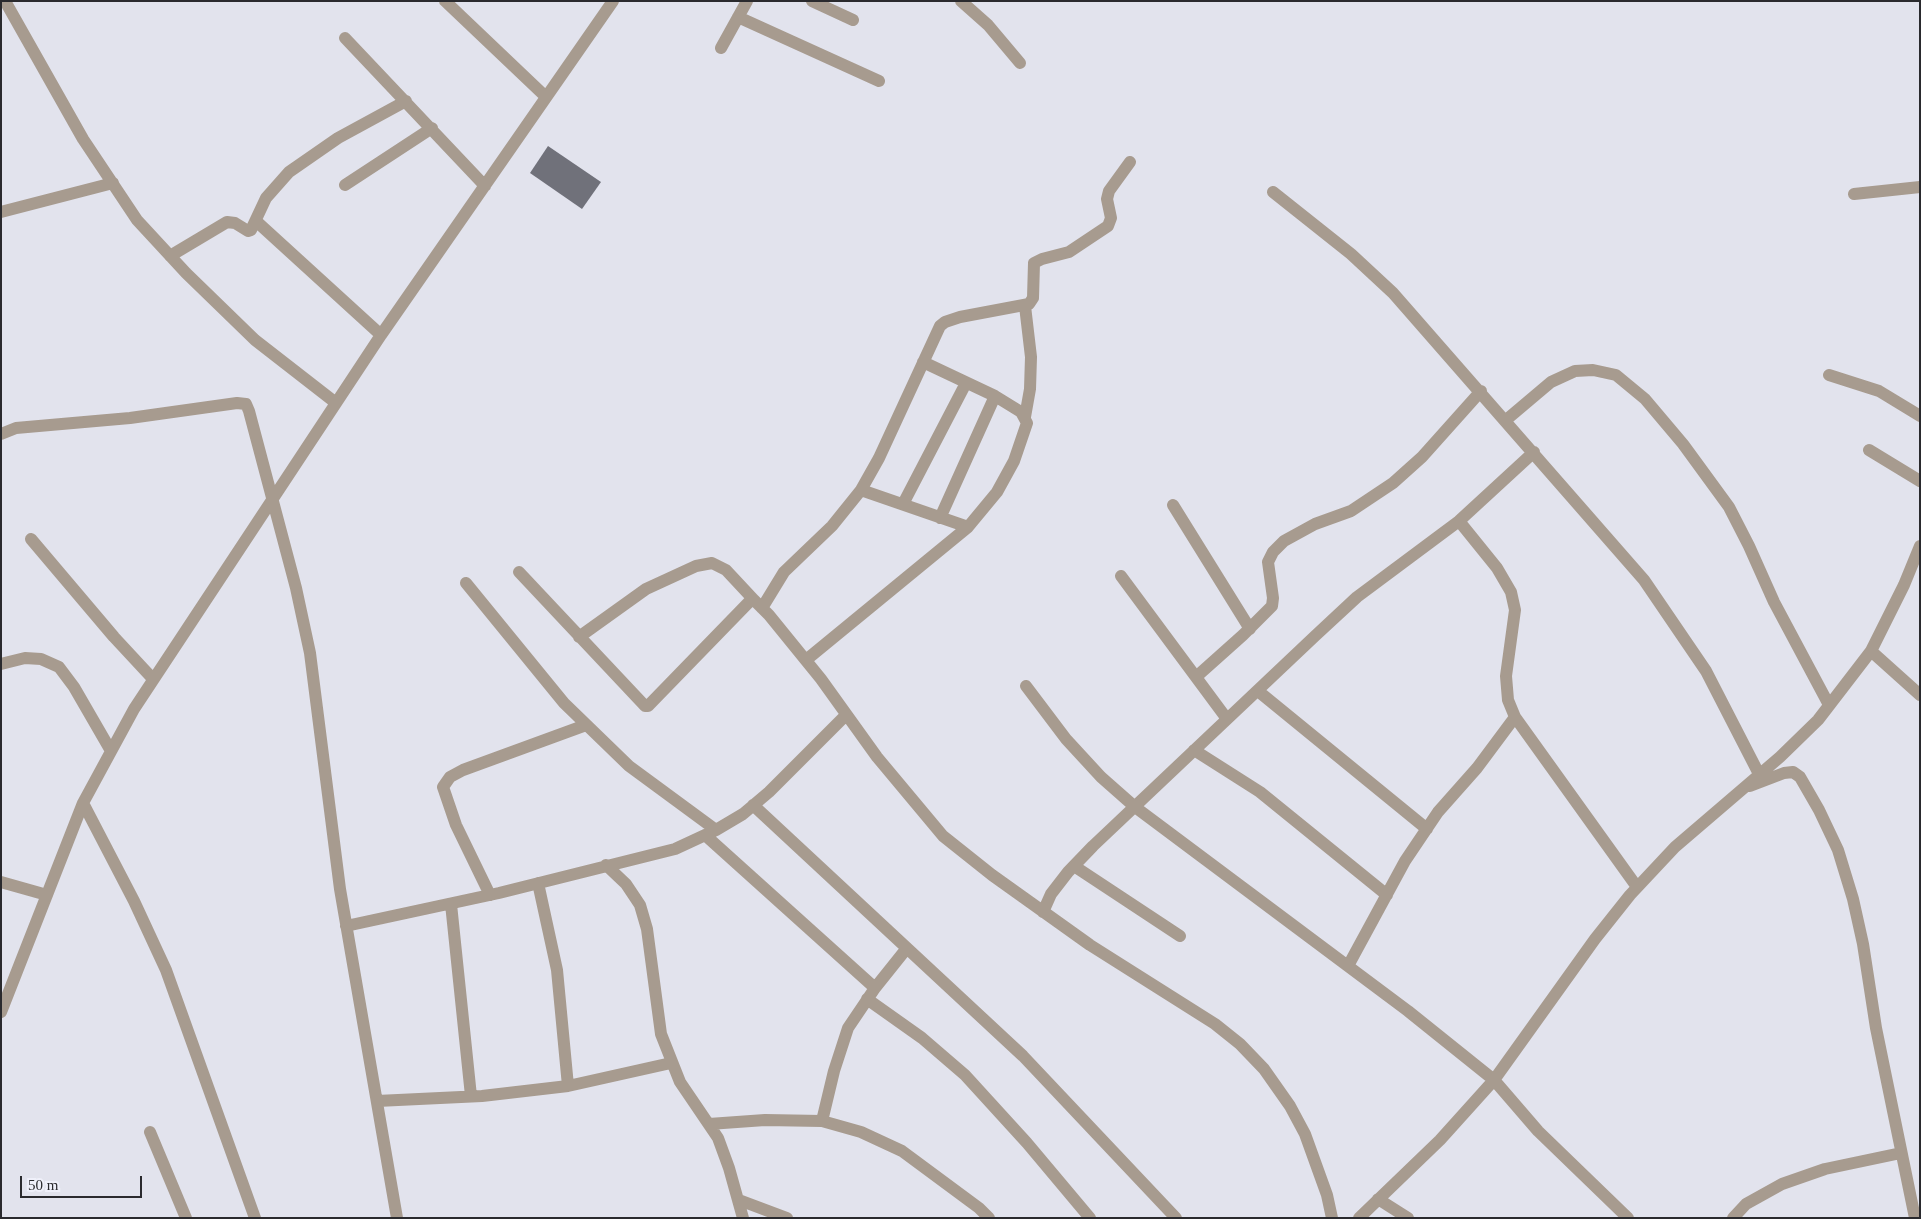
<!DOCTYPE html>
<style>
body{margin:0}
#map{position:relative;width:1921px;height:1219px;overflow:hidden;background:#e2e3ed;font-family:Georgia,serif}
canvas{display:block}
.frame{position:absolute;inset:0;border:2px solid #2a2a2e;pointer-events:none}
.scale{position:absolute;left:20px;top:1176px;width:122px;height:22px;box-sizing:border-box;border:2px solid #2a2a2e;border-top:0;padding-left:6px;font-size:15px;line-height:18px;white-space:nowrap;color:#2a2a2e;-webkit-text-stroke:4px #eff0fa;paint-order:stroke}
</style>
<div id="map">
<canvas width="1921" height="1219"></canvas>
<div class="frame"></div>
<div class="scale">50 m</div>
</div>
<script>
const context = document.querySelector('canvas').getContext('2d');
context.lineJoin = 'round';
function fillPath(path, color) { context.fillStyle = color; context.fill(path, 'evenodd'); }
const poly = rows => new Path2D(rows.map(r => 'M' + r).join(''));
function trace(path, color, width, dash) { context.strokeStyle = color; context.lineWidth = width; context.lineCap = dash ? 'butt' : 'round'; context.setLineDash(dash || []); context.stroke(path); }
const building = poly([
 [548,146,601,182,582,209,530,173]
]);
const minor = poly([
 [5,1,83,139,137,220,186,273,255,340,336,403],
 [445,1,546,97],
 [812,1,853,20],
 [961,1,988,25,1020,63],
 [738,17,879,81],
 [345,38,485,186],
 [721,48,747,1],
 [345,185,432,128],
 [1273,192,1351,254,1393,293,1644,580,1706,671,1759,774],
 [1854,194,1920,187],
 [1,212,113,183],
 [256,221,381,335],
 [170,256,227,222,235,223,248,231,251,230,266,198,289,172,338,138,406,101],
 [1025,306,1031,357,1030,389,1025,417],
 [1829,375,1879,391,1920,416],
 [1506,420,1551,382,1575,371,1593,370,1616,375,1645,399,1683,444,1729,507,1749,546,1774,602,1829,705],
 [1,434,16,428,130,418,237,403,246,404,249,411,296,588,310,653,340,889,397,1218],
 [1869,450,1920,481],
 [861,490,968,527],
 [903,504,966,383],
 [1173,505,1250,629],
 [940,518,995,396],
 [1459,521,1497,568,1511,592,1515,610,1506,676,1508,700,1515,717,1637,887],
 [31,539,114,637,153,679],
 [519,572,645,706,648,706,750,601,754,600,769,615,821,679,877,757,943,836,992,875,1090,945,1215,1024,1240,1044,1264,1069,1290,1106,1305,1134,1327,1195,1332,1218],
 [1121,576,1227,719],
 [466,583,564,703,629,766,716,830],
 [762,608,784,572,832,526,861,490,879,458,940,326,945,322,960,317,1029,304,1033,298,1034,263,1042,259,1069,252,1108,226,1111,218,1107,199,1109,191,1130,162],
 [579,637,646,589,696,566,712,563,726,570,754,600],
 [1871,651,1920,695],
 [806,660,968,527,997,492,1014,461,1027,423,1021,412,995,396,923,362],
 [1,664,25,658,41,659,59,667,74,687,111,751],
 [1196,677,1243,635,1272,606,1273,598,1268,562,1273,552,1284,541,1315,524,1351,511,1393,483,1422,457,1481,391],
 [1026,686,1066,739,1101,777,1135,807,1408,1011,1494,1080,1538,1131,1628,1218],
 [1258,691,1427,829],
 [1194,750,1260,792,1387,895],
 [1750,786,1784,773,1793,772,1800,777,1819,810,1838,850,1853,899,1863,944,1876,1028,1915,1218],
 [83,803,134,901,166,970,255,1218],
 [753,805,1023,1056,1176,1218],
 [705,835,875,988],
 [606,865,626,884,640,905,647,929,661,1034,680,1082,718,1138,729,1168,743,1218],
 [1074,866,1180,936],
 [1,882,47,895],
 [538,883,557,970,568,1086],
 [490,895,456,825,443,787,450,777,463,770,586,725],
 [451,904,471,1096],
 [1043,912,1051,894,1068,872,1093,846,1315,636,1357,597,1459,521,1534,452],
 [346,926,499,893,675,849,716,830,743,814,769,792,846,715],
 [1348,966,1405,861,1438,812,1477,768,1515,717],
 [867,999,922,1038,965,1075,1027,1143,1090,1218],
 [1,1012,83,803,134,709,381,335,613,1],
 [377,1101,482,1096,568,1086,671,1063],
 [822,1121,834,1071,848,1028,875,988,907,948],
 [709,1124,765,1120,822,1121,861,1132,902,1151,979,1208,989,1218],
 [150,1132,186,1218],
 [1378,1199,1408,1218],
 [739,1200,787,1218],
 [1359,1218,1440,1140,1494,1080,1595,939,1630,895,1675,847,1780,757,1818,720,1871,651,1904,585,1920,546],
 [1733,1218,1746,1204,1782,1184,1825,1169,1901,1153]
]);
fillPath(building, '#70717a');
trace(minor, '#a79b8f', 12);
</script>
